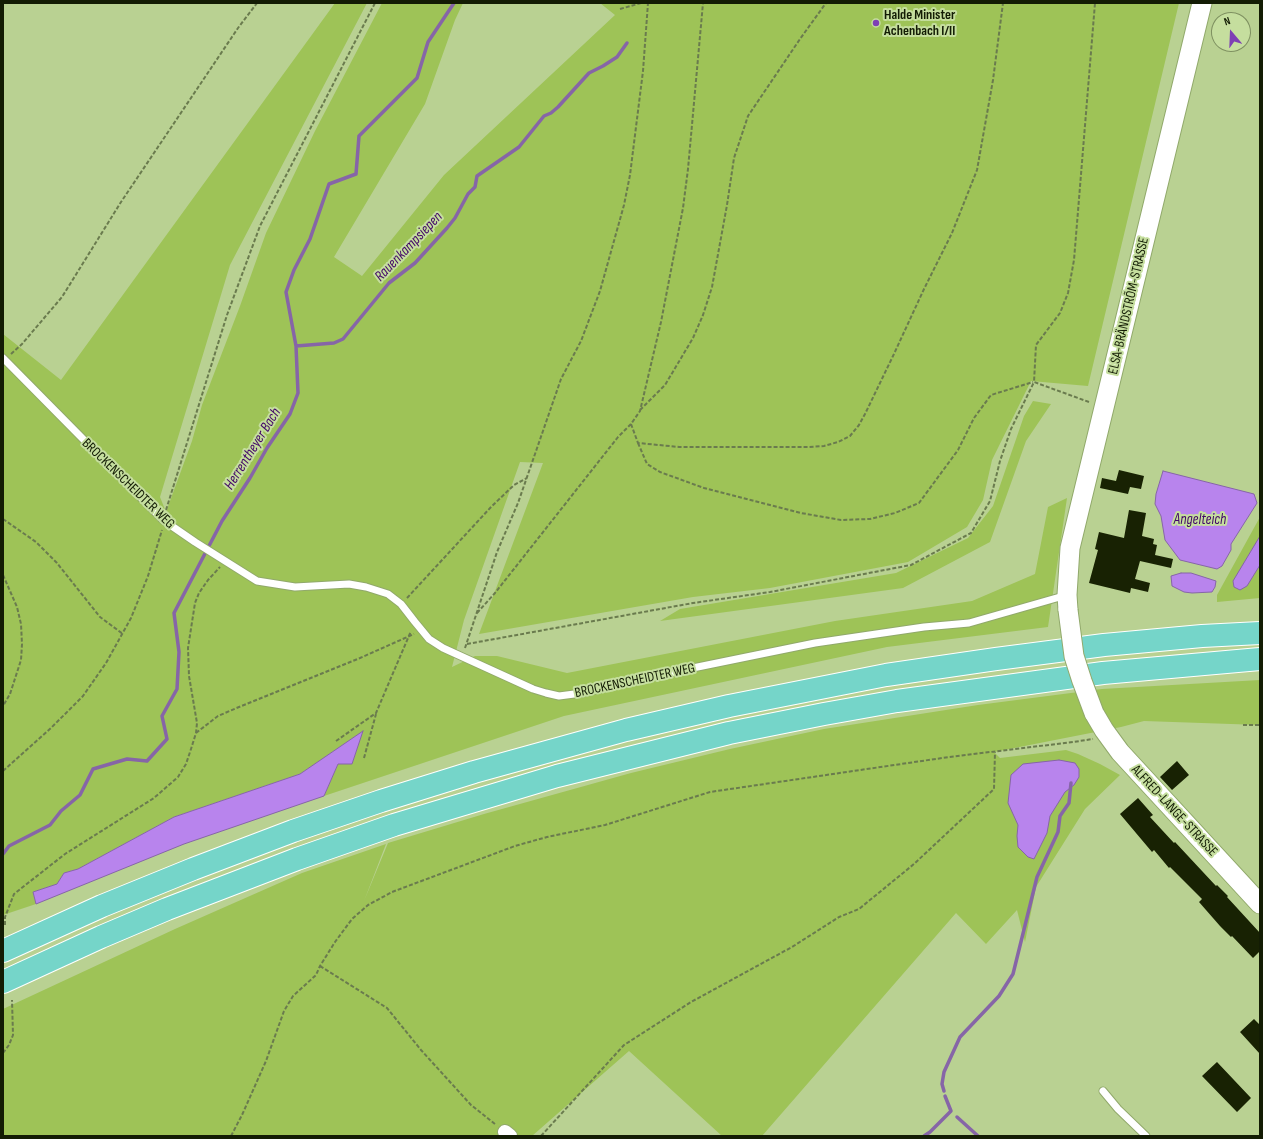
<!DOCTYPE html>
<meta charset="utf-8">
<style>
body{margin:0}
#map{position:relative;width:1263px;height:1139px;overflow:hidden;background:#b9d192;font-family:"Sofia Sans Condensed",sans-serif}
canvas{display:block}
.frame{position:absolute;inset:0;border:4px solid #131c04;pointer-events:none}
.north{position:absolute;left:1211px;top:12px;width:40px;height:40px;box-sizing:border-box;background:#c5de9e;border:1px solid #7e9060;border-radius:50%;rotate:341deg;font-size:11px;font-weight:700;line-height:16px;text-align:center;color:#131c04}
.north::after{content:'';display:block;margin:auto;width:14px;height:18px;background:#7e3fb4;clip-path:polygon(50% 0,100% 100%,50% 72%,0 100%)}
</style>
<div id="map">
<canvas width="1263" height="1139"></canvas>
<div class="frame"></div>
<div class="north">N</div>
</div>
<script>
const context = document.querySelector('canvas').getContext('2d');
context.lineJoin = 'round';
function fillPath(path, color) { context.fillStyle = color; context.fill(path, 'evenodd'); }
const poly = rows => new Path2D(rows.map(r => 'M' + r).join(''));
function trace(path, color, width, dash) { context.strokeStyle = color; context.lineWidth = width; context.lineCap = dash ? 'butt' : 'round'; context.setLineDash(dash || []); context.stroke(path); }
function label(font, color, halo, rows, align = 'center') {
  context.font = font + ' "Sofia Sans Condensed",sans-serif'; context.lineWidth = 4; context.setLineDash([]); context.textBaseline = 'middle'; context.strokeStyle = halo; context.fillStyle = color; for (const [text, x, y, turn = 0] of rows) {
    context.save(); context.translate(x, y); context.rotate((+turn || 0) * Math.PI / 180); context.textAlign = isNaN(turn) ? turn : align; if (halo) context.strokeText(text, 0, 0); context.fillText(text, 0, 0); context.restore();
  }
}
const green = poly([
 [335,3,367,3,230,265,160,497,166,512,192,441,202,405,240,306,266,233,315,131,382,3,463,3,455,20,425,104,334,257,362,276,444,175,615,15,600,3,1179,3,1088,386,1031,381,992,460,983,500,967,527,908,562,770,588,693,597,479,634,543,463,520,462,464,620,452,667,475,656,497,656,567,673,835,621,972,601,1035,574,1048,507,1067,498,1048,627,887,647,564,716,324,796,338,764,352,764,362,732,300,774,174,817,78,869,64,873,57,884,33,892,36,904,3,915,3,334,61,380],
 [1033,401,1051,404,1026,441,990,542,903,588,660,621,680,609,896,573,968,538,993,506,1024,416],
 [1260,517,1260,598,1217,602,1217,595],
 [1260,680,1260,725,1144,721,1121,727,994,752,1000,758,1066,750,1078,754,1100,764,1120,775,1085,809,1036,887,1025,942,1017,910,986,944,956,913,762,1136,722,1136,629,1051,532,1136,3,1136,3,1009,175,929,302,873,386,844,364,901,388,843,484,814,631,773,730,749,824,729,978,705,1102,689]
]);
const water = poly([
 [1163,471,1254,494,1257,503,1231,544,1231,550,1222,566,1217,569,1180,560,1165,540,1161,516,1155,504,1156,494,1163,471],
 [1260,536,1260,565,1247,586,1240,590,1234,587,1233,581,1260,536],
 [1181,573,1191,573,1216,581,1215,587,1212,592,1192,593,1184,592,1172,586,1171,576,1181,573],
 [363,731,352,764,338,764,324,796,184,844,36,904,33,892,57,884,64,873,78,869,174,817,300,774,363,731],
 [1059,760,1075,763,1079,769,1079,777,1074,785,1065,792,1050,816,1047,833,1034,859,1028,857,1018,847,1017,836,1018,825,1008,803,1011,775,1023,764,1059,760]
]);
const stream = poly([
 [296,346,334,343,343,339,389,283,415,263,447,228,455,218,468,194,475,187,477,176,519,147,544,116,551,113,558,107,589,73,603,66,617,57,627,43],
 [3,854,9,846,50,825,61,811,80,795,93,769,127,759,147,761,167,739,162,716,177,689,179,652,174,613,222,521,250,478,267,448,290,414,298,393,296,346,286,292,294,270,310,239,329,184,356,174,359,136,417,78,428,42,454,3],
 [944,1091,942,1084,944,1072,960,1037,999,996,1013,974,1037,877,1058,832,1060,816,1069,803,1071,783],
 [957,1117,978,1136],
 [924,1136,930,1132,951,1111,945,1096]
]);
const building = poly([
 [1119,470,1144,476,1141,489,1130,487,1128,494,1100,488,1102,478,1116,481],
 [1129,510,1146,513,1142,536,1154,539,1153,544,1157,545,1155,555,1173,559,1171,568,1140,561,1135,579,1150,583,1148,592,1131,588,1130,593,1089,583,1098,550,1095,549,1099,532,1124,538],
 [1177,761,1189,775,1172,790,1160,777],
 [1138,798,1153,815,1150,817,1174,843,1175,842,1216,886,1217,885,1228,896,1227,897,1260,933,1260,951,1253,958,1232,936,1231,937,1220,926,1199,902,1202,899,1170,867,1169,868,1154,850,1152,852,1120,814],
 [1254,1019,1260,1025,1260,1054,1240,1032],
 [1217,1062,1251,1098,1237,1112,1202,1076]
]);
const path = poly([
 [620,9,641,3],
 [11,354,22,344,62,297,121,202,238,28,257,3],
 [1089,402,1034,382,1036,345,1060,313,1068,293,1074,260,1095,3],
 [640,410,665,385,693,338,703,315,712,287,727,205,734,158,748,116,800,39,826,3],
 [631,424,638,443,679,447,808,447,824,446,838,442,850,436,859,425,865,414,893,356,924,289,952,233,977,170,993,80,1003,3],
 [638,443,647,464,660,472,704,488,801,513,841,520,870,519,895,513,919,503,958,450,974,418,991,395,1033,382],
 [166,510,227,315,260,226,375,3],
 [3,519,36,542,57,563,100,617,123,634],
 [3,575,17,607,21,624,22,644,21,660,10,694,3,706],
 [407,598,491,507,514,485,527,478],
 [477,613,495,593,618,437,631,424,640,411,661,322,683,208,688,169,703,3],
 [467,644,693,603,770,592,911,565,971,533,990,501,1000,461,1011,429,1034,382],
 [465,648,497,552,518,503,561,379,581,341,600,291,624,205,630,175,643,71,648,3],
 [1243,725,1260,725],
 [196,733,218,716,239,707,360,658,414,634],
 [336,741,376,713,411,631],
 [364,758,376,714],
 [3,771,51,728,83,696,106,663,131,618,148,576,162,530],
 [5,925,5,917,14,894,65,854,154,798,178,777,186,764,191,749,196,733,197,723,189,676,188,648,195,603,199,593,208,580,220,567],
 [320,966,387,1008,421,1050,471,1105,495,1124],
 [3,1053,9,1045,13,1035,12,1000],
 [231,1136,242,1115,266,1061,284,1011,293,996,316,975,320,966,335,942,352,919,368,905,392,892,515,846,547,837,605,825,710,792,949,757,1073,742,1093,739],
 [541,1136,624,1045,691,1002,792,947,839,917,859,909,914,864,994,789,995,752]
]);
const lane = poly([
 [3,358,163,520,195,542,257,581,295,587,349,584,366,587,388,594,401,604,415,622,429,639,443,648,533,689,546,693,559,696,582,693,678,671,815,643,924,627,969,623,1067,595],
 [1103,1091,1118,1109,1146,1136]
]);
const street = poly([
 [505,1132,510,1136]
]);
const secondary = poly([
 [1068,610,1067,595,1070,548,1202,3],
 [1094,713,1104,730,1120,752,1260,904]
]);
const highway = poly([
 [3,951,102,906,193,869,293,831,381,801,474,772,626,730,729,706,886,675,996,659,1104,645,1202,636,1260,633],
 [3,982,101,937,167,909,297,859,394,825,557,776,729,733,824,714,897,701,1103,673,1260,659]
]);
const secondaryBridge = poly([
 [1068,610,1074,656,1082,681,1094,713]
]);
const markers = [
 [876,23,4,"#7e3fb4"]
];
const poiNames = [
 ["Halde Minister",884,15],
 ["Achenbach I/II",884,31]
];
const streetNames = [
 ["ELSA-BRÄNDSTRÖM-STRASSE",1129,306,-77],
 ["BROCKENSCHEIDTER WEG",128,484,44],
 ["BROCKENSCHEIDTER WEG",635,681,-12],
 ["ALFRED-LANGE-STRASSE",1174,811,47]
];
const waterNames = [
 ["Rauenkampsiepen",409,247,-46],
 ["Herrentheyer Bach",253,449,-58],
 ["Angelteich",1200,520]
];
fillPath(green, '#9ec357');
fillPath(water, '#b884ed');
trace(water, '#8665a7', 1);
trace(stream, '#8665a7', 3.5);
fillPath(building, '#182203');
trace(lane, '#91a96b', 9);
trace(street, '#91a96b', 16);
trace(secondary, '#91a96b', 21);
trace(highway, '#fff', 24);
trace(path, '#6a7b4e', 2, [4, 2]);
trace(lane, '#fff', 7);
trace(street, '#fff', 14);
trace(secondary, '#fff', 19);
trace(highway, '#75d5c9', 22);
trace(secondaryBridge, '#91a96b', 21, []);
trace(secondaryBridge, '#fff', 19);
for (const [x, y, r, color] of markers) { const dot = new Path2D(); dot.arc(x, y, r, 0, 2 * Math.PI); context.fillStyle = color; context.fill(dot); trace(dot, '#c5de9e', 1.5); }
label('bold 14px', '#131c04', '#c5de9e', poiNames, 'left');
label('14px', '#131c04', '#c5de9e', streetNames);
label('italic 15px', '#410567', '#c5de9e', waterNames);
</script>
